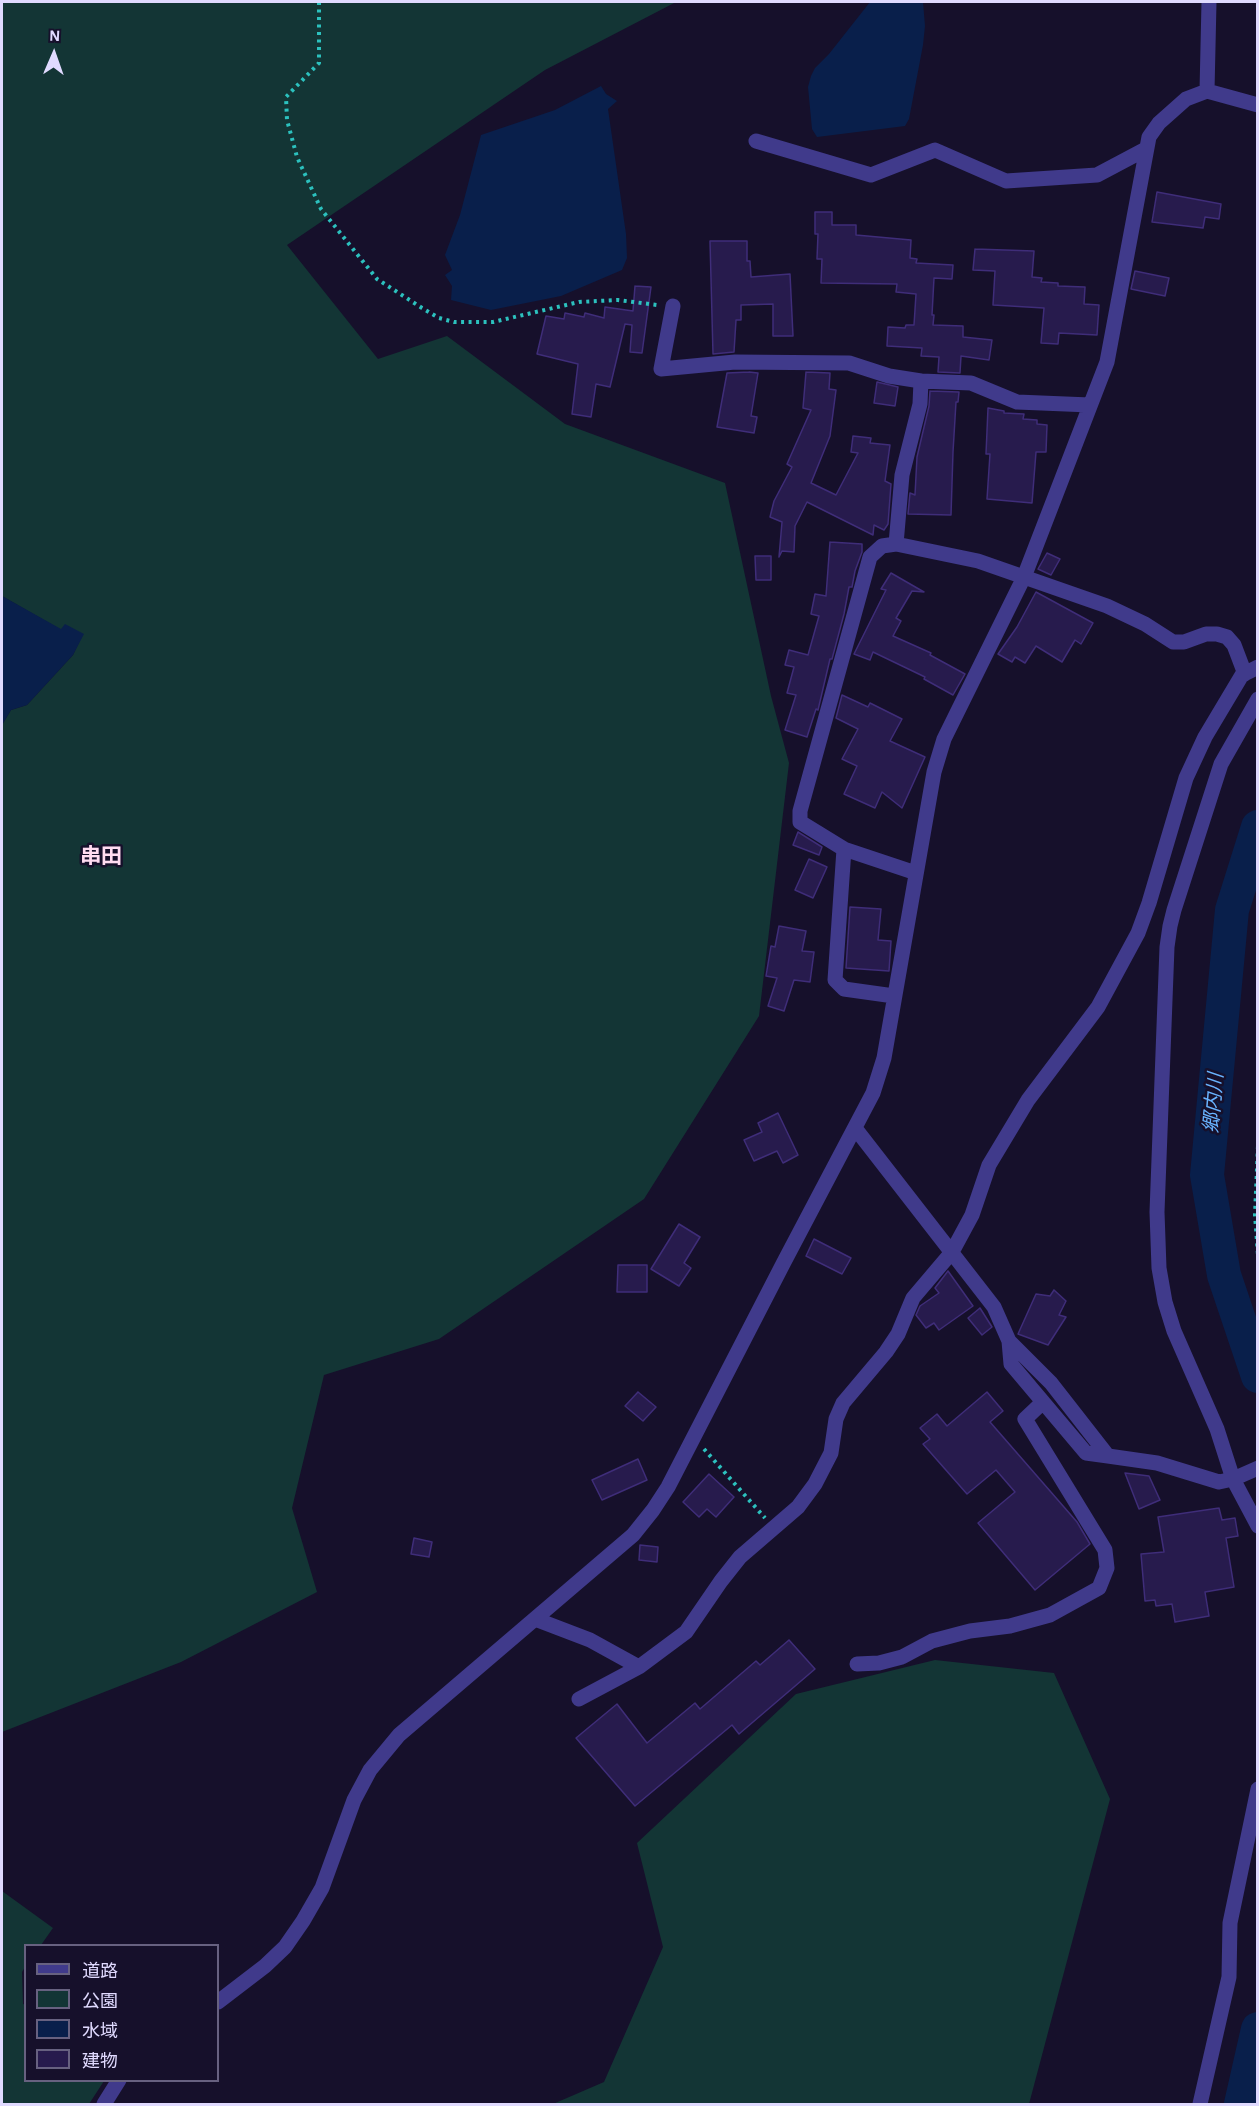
<!DOCTYPE html>
<meta charset="utf-8">
<style>
body{margin:0}
#map{position:relative;width:1259px;height:2106px;overflow:hidden;background:#16102b;font-family:"Alegreya Sans","Noto Sans JP",sans-serif}
canvas{display:block}
.frame{position:absolute;inset:0;border:3px solid #e0daff;pointer-events:none}
.legend{position:absolute;left:24px;top:1944px;width:195px;height:138px;box-sizing:border-box;background:#16102b;border:2px solid #676180;margin:0;padding:8px 10px;list-style:none;font-size:18px;color:#e0daff}
.legend li{display:flex;align-items:center;gap:12px;height:30px}
.legend b{width:30px;border:2px solid #676180}
.north{position:absolute;left:24px;top:24px;width:60px;height:60px;-webkit-text-stroke:4px #16102b;paint-order:stroke;rotate:2deg;font-size:16px;font-weight:700;line-height:24px;text-align:center;color:#e0daff}
.north::after{content:'';display:block;margin:auto;width:21px;height:27px;background:#e0daff;clip-path:polygon(50% 0,100% 100%,50% 72%,0 100%)}
</style>
<div id="map">
<canvas width="1259" height="2106"></canvas>
<div class="frame"></div>
<ul class="legend">
<li><b style="height:8px;background:#403a8b"></b>道路</li>
<li><b style="height:16px;background:#133535"></b>公園</li>
<li><b style="height:16px;background:#091f4b"></b>水域</li>
<li><b style="height:16px;background:#271b4d"></b>建物</li>
</ul>
<div class="north">N</div>
</div>
<script>
const context = document.querySelector('canvas').getContext('2d');
context.lineJoin = 'round';
function fillPath(path, color) { context.fillStyle = color; context.fill(path, 'evenodd'); }
const poly = rows => new Path2D(rows.map(r => 'M' + r).join(''));
function trace(path, color, width, dash) { context.strokeStyle = color; context.lineWidth = width; context.lineCap = dash ? 'butt' : 'round'; context.setLineDash(dash || []); context.stroke(path); }
function label(font, color, halo, rows, align = 'center') {
  context.font = font + ' "Alegreya Sans","Noto Sans JP",sans-serif'; context.lineWidth = 5; context.setLineDash([]); context.textBaseline = 'middle'; context.strokeStyle = halo; context.fillStyle = color; for (const [text, x, y, turn = 0] of rows) {
    context.save(); context.translate(x, y); context.rotate((+turn || 0) * Math.PI / 180); context.textAlign = isNaN(turn) ? turn : align; if (halo) context.strokeText(text, 0, 0); context.fillText(text, 0, 0); context.restore();
  }
}
const green = poly([
 [2,2,676,2,545,70,287,245,378,359,447,336,565,424,725,483,771,696,789,763,759,1016,644,1199,439,1339,324,1375,292,1508,317,1592,181,1662,2,1732,2,725,11,710,27,705,73,655,83,634,61,630,2,596],
 [935,1660,1054,1673,1110,1799,1029,2104,553,2104,604,2082,663,1947,637,1843,796,1694],
 [2,1891,53,1928,41,1945,26,1946,25,1967,22,1972,23,2004,26,2005,26,2080,104,2081,89,2104,2,2104]
]);
const water = poly([
 [870,2,923,2,925,26,923,45,909,119,905,126,817,137,812,129,808,87,811,76,815,68,829,54],
 [601,86,606,94,617,101,608,109,626,234,627,258,622,270,561,296,491,310,451,300,452,286,445,275,452,270,445,255,460,215,481,135,555,110],
 [2,596,61,629,65,624,84,634,73,655,27,705,11,710,2,725]
]);
const river = poly([
 [1258,827,1232,910,1207,1175,1224,1275,1258,1376],
 [1241,2104,1258,2029]
]);
const building = poly([
 [1157,192,1221,204,1219,219,1205,217,1203,228,1152,222,1157,192],
 [815,212,832,212,832,225,856,225,856,235,911,240,910,258,917,259,916,263,953,265,952,279,934,278,932,315,934,315,933,325,963,326,963,337,992,340,989,360,961,356,960,373,938,372,939,357,921,356,922,348,887,346,888,327,905,328,906,325,914,325,916,294,896,292,897,284,821,283,822,259,817,259,818,234,815,234,815,212],
 [710,241,747,241,747,261,750,261,751,277,790,274,793,336,773,336,773,304,741,305,741,320,736,320,734,352,713,354,710,241],
 [975,249,1034,251,1032,277,1042,278,1041,282,1058,283,1058,286,1085,287,1084,304,1099,305,1097,335,1059,333,1058,344,1041,343,1044,308,993,305,995,271,973,270,975,249],
 [1135,271,1169,278,1165,296,1131,289,1135,271],
 [635,286,651,287,642,353,630,352,632,325,625,324,610,387,596,384,591,417,572,414,578,364,537,354,546,316,564,319,565,313,584,317,585,313,604,318,605,307,633,311,635,286],
 [749,372,758,373,751,416,757,417,754,433,717,427,727,373,749,372],
 [806,372,830,373,829,389,836,390,830,436,811,483,836,495,858,453,851,452,853,436,871,438,870,443,890,445,885,481,891,484,888,524,884,530,874,525,873,535,807,502,795,526,794,552,782,551,779,557,782,522,770,517,774,501,792,467,787,464,811,410,803,408,806,372],
 [877,382,898,387,895,406,874,403,877,382],
 [930,391,959,392,958,402,956,402,953,452,951,515,908,514,910,493,915,495,917,457,929,406,930,391],
 [988,408,1004,411,1004,413,1024,414,1023,419,1037,420,1037,424,1047,425,1046,452,1036,452,1032,503,987,499,990,454,986,454,988,408],
 [830,542,862,544,862,552,855,571,852,587,849,587,844,614,832,659,830,659,818,710,816,709,807,737,785,730,796,695,787,693,794,667,785,665,789,650,808,655,819,616,811,614,815,594,826,596,830,542],
 [1047,553,1060,559,1051,575,1038,569,1047,553],
 [755,556,771,556,771,580,756,580,755,556],
 [891,573,924,592,912,591,896,618,901,621,893,636,931,653,930,655,965,674,953,695,924,679,925,677,873,652,870,660,854,654,886,590,881,589,891,573],
 [1036,592,1093,623,1081,644,1075,640,1062,662,1036,646,1025,663,1015,657,1012,662,998,654,1017,627,1036,592],
 [842,695,868,707,870,703,902,719,890,741,925,757,902,808,882,792,875,808,844,794,857,766,842,759,858,729,836,718,842,695],
 [798,832,822,847,819,855,793,845,798,832],
 [809,859,827,867,813,898,795,890,809,859],
 [850,907,881,909,878,940,891,941,889,971,846,968,850,907],
 [779,926,806,931,802,951,814,952,810,982,794,980,784,1011,768,1006,777,978,766,976,771,946,775,947,779,926],
 [778,1113,798,1155,783,1163,777,1151,754,1161,744,1140,762,1132,758,1123,778,1113],
 [679,1224,700,1237,684,1263,691,1268,679,1286,651,1269,679,1224],
 [814,1239,851,1258,842,1274,806,1256,814,1239],
 [618,1265,647,1265,647,1292,617,1292,618,1265],
 [948,1271,973,1306,939,1330,934,1323,926,1328,916,1315,920,1306,939,1293,935,1288,948,1271],
 [1054,1290,1066,1301,1059,1315,1066,1317,1048,1345,1018,1334,1036,1294,1050,1296,1054,1290],
 [980,1308,992,1327,982,1335,968,1318,980,1308],
 [638,1392,656,1407,643,1421,625,1406,638,1392],
 [987,1392,1003,1411,990,1422,1077,1522,1090,1544,1035,1590,978,1523,1015,1492,996,1470,967,1494,923,1444,930,1439,920,1428,937,1414,947,1426,987,1392],
 [638,1459,647,1480,602,1500,592,1480,638,1459],
 [1125,1473,1149,1476,1160,1500,1139,1509,1125,1473],
 [709,1474,734,1497,716,1517,707,1509,699,1517,683,1502,709,1474],
 [1219,1508,1222,1520,1235,1518,1238,1536,1226,1538,1234,1587,1205,1592,1209,1616,1175,1622,1172,1604,1156,1606,1155,1600,1145,1601,1141,1554,1164,1552,1158,1517,1219,1508],
 [414,1538,432,1542,429,1557,411,1554,414,1538],
 [640,1545,658,1547,657,1562,639,1560,640,1545],
 [789,1640,815,1669,739,1734,732,1725,635,1806,576,1738,617,1704,647,1743,695,1703,700,1709,756,1661,760,1665,789,1640]
]);
const path = poly([
 [319,2,319,63,286,97,287,120,297,157,321,209,377,279,422,308,439,318,454,322,493,322,579,302,618,300,657,305],
 [1258,1146,1255,1215,1258,1255],
 [704,1449,765,1518]
]);
const street = poly([
 [1207,91,1209,2],
 [756,141,871,175,935,150,1006,181,1097,175,1146,149],
 [673,306,661,369,735,362,849,363,889,376,921,381,920,404,902,475,896,544],
 [921,381,971,383,1017,402,1090,405],
 [1258,699,1221,764,1174,910,1170,926,1167,947,1157,1212,1159,1268,1165,1302,1174,1331,1217,1429,1233,1479,1258,1526],
 [844,849,916,873],
 [894,996,844,989,835,980,844,849,800,822,800,811,870,557,882,546,896,544,978,561,1107,606,1145,624,1173,642,1184,642,1206,634,1217,634,1227,637,1234,645,1245,674],
 [855,1128,994,1307,1009,1341,1051,1383,1108,1456,1157,1463,1219,1482,1233,1479,1258,1468],
 [1009,1341,1011,1364,1086,1453,1108,1456],
 [535,1619,590,1640,639,1667],
 [857,1664,879,1663,902,1657,932,1641,970,1631,1010,1626,1050,1615,1099,1588,1107,1568,1105,1550,1025,1419,1043,1402],
 [579,1699,639,1667,686,1632,721,1581,740,1557,798,1507,815,1484,831,1453,836,1419,843,1403,886,1352,898,1334,913,1298,952,1252,972,1215,989,1165,1028,1100,1098,1007,1138,933,1149,903,1186,778,1205,737,1242,675,1258,667],
 [218,2002,265,1966,285,1947,303,1921,322,1888,354,1800,370,1770,399,1735,633,1535,653,1510,668,1487,784,1262,873,1093,884,1058,934,772,944,739,1024,577,1107,362,1149,137,1159,123,1186,99,1207,91,1258,105],
 [104,2104,119,2080],
 [1200,2104,1229,1977,1230,1923,1258,1789]
]);
const waterNames = [
 ["郷内川",1214,1103,-85]
];
const quarterNames = [
 ["串田",101,857]
];
fillPath(green, '#133535');
fillPath(water, '#091f4b');
trace(river, '#091f4b', 34);
fillPath(building, '#271b4d');
trace(building, '#3f2d79', 1.5);
trace(path, '#2cc1be', 4, [3, 4.5]);
trace(street, '#403a8b', 15);
label('italic 20px', '#68b3ff', '#16102b', waterNames);
label('bold 21px', '#ffdcf1', '#16102b', quarterNames);
</script>
